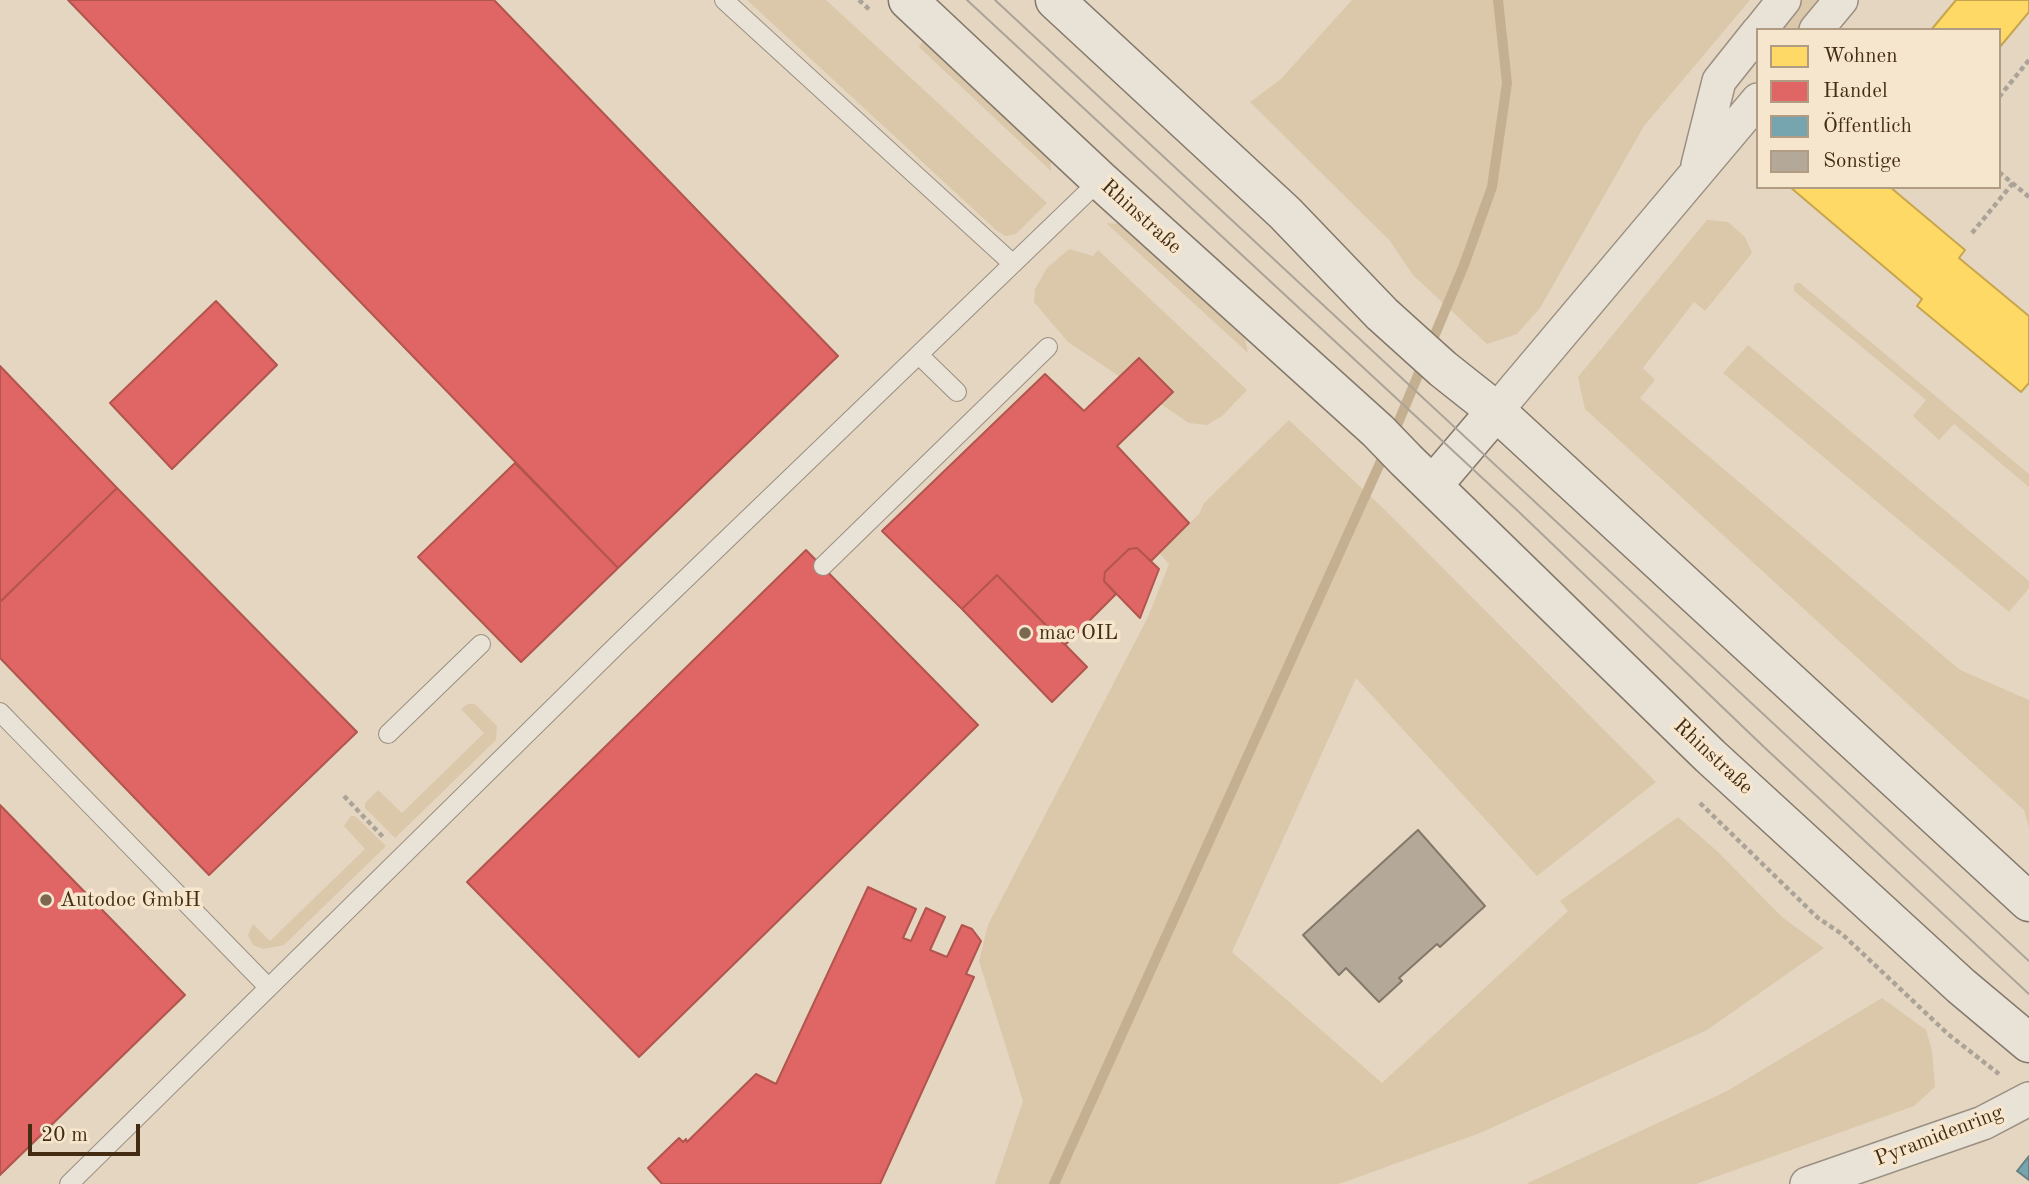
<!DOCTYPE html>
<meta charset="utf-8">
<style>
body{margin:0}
#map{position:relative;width:2029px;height:1184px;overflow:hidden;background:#e4d6c1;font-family:"Old Standard TT",serif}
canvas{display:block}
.legend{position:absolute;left:1756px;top:28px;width:245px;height:161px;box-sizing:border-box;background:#f7e6ce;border:2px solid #af9c83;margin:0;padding:9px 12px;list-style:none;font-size:21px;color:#432c12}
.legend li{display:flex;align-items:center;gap:14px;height:35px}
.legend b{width:35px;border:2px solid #af9c83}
.scale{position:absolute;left:28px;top:1124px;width:112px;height:32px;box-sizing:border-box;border:4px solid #432c12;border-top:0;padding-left:9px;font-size:21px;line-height:24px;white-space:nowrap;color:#432c12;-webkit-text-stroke:5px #f7e6ce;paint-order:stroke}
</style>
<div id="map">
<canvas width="2029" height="1184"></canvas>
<ul class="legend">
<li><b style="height:19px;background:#ffd966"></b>Wohnen</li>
<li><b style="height:19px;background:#e06666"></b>Handel</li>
<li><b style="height:19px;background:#76a5af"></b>Öffentlich</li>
<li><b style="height:19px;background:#b4a899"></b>Sonstige</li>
</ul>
<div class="scale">20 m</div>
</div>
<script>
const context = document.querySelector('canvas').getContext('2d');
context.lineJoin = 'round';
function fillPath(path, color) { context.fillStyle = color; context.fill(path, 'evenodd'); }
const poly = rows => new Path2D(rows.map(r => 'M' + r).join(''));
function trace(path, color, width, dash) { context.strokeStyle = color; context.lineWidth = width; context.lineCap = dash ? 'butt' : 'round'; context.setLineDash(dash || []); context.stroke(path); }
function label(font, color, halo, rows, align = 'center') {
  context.font = font + ' "Old Standard TT",serif'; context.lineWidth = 7; context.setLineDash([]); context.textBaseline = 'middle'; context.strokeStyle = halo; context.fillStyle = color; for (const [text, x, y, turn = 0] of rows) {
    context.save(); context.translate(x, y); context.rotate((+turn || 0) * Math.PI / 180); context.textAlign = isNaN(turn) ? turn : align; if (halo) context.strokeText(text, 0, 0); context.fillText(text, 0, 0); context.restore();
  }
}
const green = poly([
 [747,0,826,0,1047,203,1016,234,1005,236,996,230],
 [1352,0,1750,0,1644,126,1540,308,1517,334,1487,344,1413,275,1390,241,1250,102,1280,80],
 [1797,0,1824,0,1799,30,1772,30],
 [923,41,1050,157,1051,171,919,47],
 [1707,220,1728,222,1745,237,1752,253,1705,311,1694,302,1643,368,1655,380,1640,398,1960,670,2029,700,2029,827,2024,810,1585,409,1578,377],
 [1106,223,1118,224,1133,235,1245,339,1248,353],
 [1069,249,1093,256,1098,250,1247,390,1222,416,1207,425,1189,423,1068,342,1034,302,1035,289,1047,268],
 [1797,283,1800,283,2029,474,2029,487,1954,424,1939,440,1913,416,1926,400,1794,291,1794,285],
 [1748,345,2029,581,2029,588,2009,612,1723,373],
 [1289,420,1385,510,1656,782,1537,876,1356,678,1232,952,1382,1083,1568,911,1560,901,1678,817,1717,851,1782,917,1824,948,1707,1030,1480,1133,1339,1184,995,1184,1023,1101,979,961,988,925,1148,617,1169,564,1159,553,1199,514,1204,503],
 [468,704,475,704,497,726,496,740,395,838,365,808,365,803,378,790,402,813,484,733,461,709],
 [351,816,355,816,386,846,284,945,263,949,253,945,248,935,253,924,270,941,365,849,344,826],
 [1882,998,1926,1030,1932,1051,1935,1087,1914,1106,1696,1184,1526,1184,1727,1091]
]);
const homes = poly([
 [1956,0,2029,0,2029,12,1999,48,1999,30,1931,30,1956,0],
 [1790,187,1890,187,1965,250,1959,258,2029,316,2029,383,2021,392,1917,306,1922,299,1790,187]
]);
const shops = poly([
 [68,0,494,0,838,356,618,568,68,0],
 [216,301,277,365,172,469,110,403,216,301],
 [1139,358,1173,392,1117,446,1189,523,1151,561,1137,548,1129,549,1105,572,1104,581,1116,594,1065,645,997,575,962,609,882,531,1045,374,1084,411,1139,358],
 [0,366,117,488,0,602,0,366],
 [515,463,618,568,521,662,418,557,515,463],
 [117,488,357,732,209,875,0,658,0,602,117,488],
 [1137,548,1159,569,1140,618,1104,581,1105,572,1129,549,1137,548],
 [806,550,978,725,639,1057,467,882,806,550],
 [997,575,1087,667,1052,702,962,609,997,575],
 [0,805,185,995,0,1175,0,805],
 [868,887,916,909,903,938,911,941,926,908,945,917,930,950,947,957,962,925,972,929,981,941,966,974,974,977,880,1184,662,1184,648,1168,679,1138,683,1142,686,1139,687,1142,756,1074,776,1084,868,887]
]);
const public = poly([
 [2029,1156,2029,1180,2017,1171,2029,1156]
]);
const stream = poly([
 [1393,435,1464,265,1492,187,1507,83,1498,0],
 [1054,1184,1386,450]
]);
const building = poly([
 [1418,830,1485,906,1440,947,1437,944,1399,978,1402,981,1379,1002,1346,968,1339,975,1303,935,1418,830]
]);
const path = poly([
 [859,0,871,11],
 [1999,97,2029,60],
 [1999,172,2029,197],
 [1972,233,2013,183],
 [344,796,384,838],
 [1700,803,1818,918,1842,934,1948,1034,1999,1074]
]);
const service = poly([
 [724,0,1013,264],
 [919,355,957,392],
 [823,566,1048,347],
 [0,712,268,987],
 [388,734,481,644],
 [69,1184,619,643,1100,180]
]);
const minor = poly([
 [1760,30,1784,0],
 [1816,30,1841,0],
 [1698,165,1719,81,1758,32],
 [1496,411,1758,100],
 [1807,1184,1983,1123,2029,1099]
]);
const secondary = poly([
 [908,0,1100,180,1378,431,1406,460,1710,756,1961,986,2029,1043],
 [1055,0,1285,213,1382,314,1443,369,1496,411,2029,902],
 [1433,485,1496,411]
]);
const tram = poly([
 [967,0,1519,512,1764,747,2029,994],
 [995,0,2029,961]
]);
const markers = [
 [1025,633,7,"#7b684f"],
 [46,900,7,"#7b684f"]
];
const streetNames = [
 ["Rhinstraße",1141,217,42],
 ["Rhinstraße",1713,757,43],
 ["Pyramidenring",1939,1136,-21]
];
const poiNames = [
 ["mac OIL",1039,633],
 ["Autodoc GmbH",60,900]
];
fillPath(green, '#dbc8aa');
fillPath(homes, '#ffd966');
trace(homes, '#c7a54d', 2);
fillPath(shops, '#e06666');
trace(shops, '#b1554d', 2);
fillPath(public, '#76a5af');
trace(public, '#678180', 2);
trace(stream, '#c4af91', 10);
fillPath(building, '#b4a899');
trace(building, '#83786a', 2);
trace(service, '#9a8f80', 20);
trace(minor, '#9a8f80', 36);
trace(secondary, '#83786a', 41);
trace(path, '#aba398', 4.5, [5, 3.5]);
trace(service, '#e9e2d7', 18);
trace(minor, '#e9e2d7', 33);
trace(secondary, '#e9e2d7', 38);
trace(tram, '#aba398', 2);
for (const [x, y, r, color] of markers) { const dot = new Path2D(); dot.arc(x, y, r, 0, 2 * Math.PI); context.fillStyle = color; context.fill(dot); trace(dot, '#f7e6ce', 2.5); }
label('21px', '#432c12', '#f7e6ce', streetNames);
label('21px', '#432c12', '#f7e6ce', poiNames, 'left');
</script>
